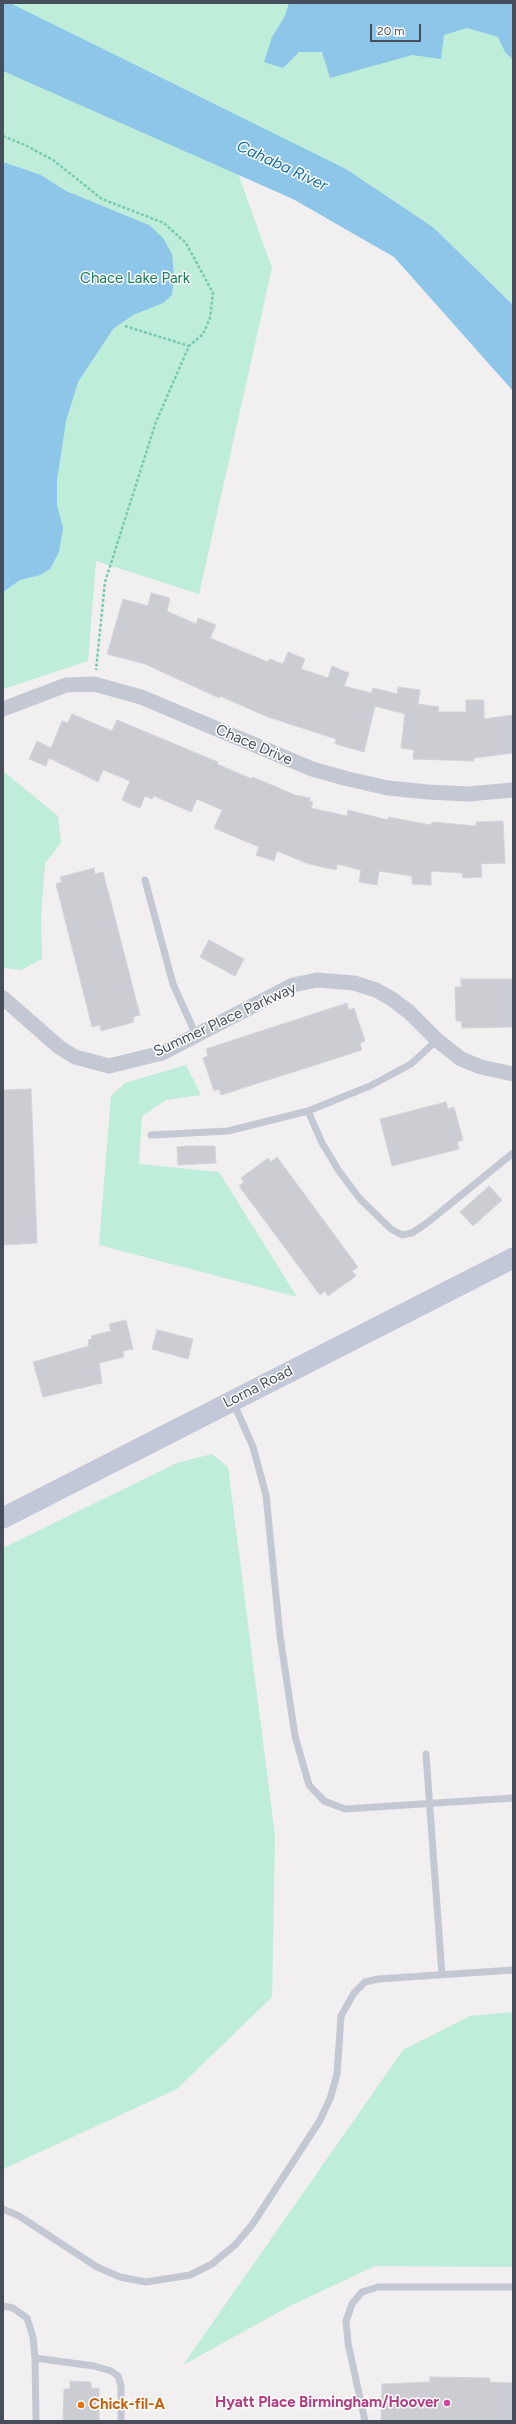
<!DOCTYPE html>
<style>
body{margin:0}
#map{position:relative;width:516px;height:2424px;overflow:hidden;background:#f1efef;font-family:Figtree,sans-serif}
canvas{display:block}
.frame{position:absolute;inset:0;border:4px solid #474e5b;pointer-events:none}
.scale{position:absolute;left:370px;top:24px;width:51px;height:18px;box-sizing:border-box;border:2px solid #474e5b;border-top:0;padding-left:5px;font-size:12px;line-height:14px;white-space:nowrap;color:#474e5b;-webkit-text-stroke:3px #fff;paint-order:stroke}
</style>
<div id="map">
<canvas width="516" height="2424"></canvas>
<div class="frame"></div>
<div class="scale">20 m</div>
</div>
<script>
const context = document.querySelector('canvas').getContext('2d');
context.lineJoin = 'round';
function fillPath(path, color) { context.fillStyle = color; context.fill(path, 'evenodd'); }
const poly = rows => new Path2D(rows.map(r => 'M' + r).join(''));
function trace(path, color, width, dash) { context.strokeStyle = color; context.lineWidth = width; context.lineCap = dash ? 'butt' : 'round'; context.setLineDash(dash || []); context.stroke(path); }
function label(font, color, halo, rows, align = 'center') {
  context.font = font + ' Figtree,sans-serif'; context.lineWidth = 3; context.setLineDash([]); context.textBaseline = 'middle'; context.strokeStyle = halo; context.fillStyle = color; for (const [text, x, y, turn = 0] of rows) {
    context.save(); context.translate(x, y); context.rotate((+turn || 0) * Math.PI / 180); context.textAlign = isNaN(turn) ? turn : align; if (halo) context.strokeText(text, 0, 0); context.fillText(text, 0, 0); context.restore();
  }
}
const green = poly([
 [3,3,513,3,513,305,434,228,213,104,272,268,199,594,96,561,88,661,3,689],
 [3,771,58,816,61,843,45,863,41,918,42,959,21,970,3,968],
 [186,1065,201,1095,166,1100,142,1116,139,1164,219,1172,297,1297,99,1245,111,1096,125,1083],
 [212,1454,228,1467,275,1836,272,1997,177,2089,3,2169,3,1548,177,1463],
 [513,2012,513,2267,375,2266,288,2307,183,2365,403,2050,470,2016]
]);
const water = poly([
 [3,3,10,3,346,169,434,228,513,305,513,391,394,257,293,199,3,71],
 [289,3,513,3,513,60,505,52,498,37,467,28,444,35,441,59,412,55,330,78,322,52,299,52,283,68,264,62,272,37,285,16],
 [3,162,41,175,66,191,149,225,163,238,172,254,174,276,172,295,163,303,133,315,113,329,78,382,66,421,57,480,57,505,63,528,59,552,50,569,40,575,20,580,3,592]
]);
const building = poly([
 [151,593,170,598,167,611,196,624,198,618,216,625,210,638,268,662,270,659,283,664,288,652,305,659,301,669,328,678,332,666,349,673,344,686,371,693,373,688,397,694,398,687,420,690,418,704,439,707,438,712,466,712,466,700,484,700,484,719,513,715,513,753,474,758,474,761,413,759,414,750,401,748,405,714,375,706,364,752,335,744,336,739,268,717,220,696,219,698,145,664,107,654,123,599,148,606,151,593],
 [72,714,112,731,117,720,218,762,217,764,252,779,253,777,295,795,310,798,309,801,313,802,311,808,347,816,348,810,388,820,388,817,431,825,432,822,476,826,476,822,503,821,505,863,481,864,482,877,463,878,462,873,431,871,431,885,412,884,412,876,379,871,377,885,359,882,361,870,337,864,336,870,309,864,277,851,274,861,256,855,259,847,214,828,222,810,197,799,191,812,154,796,152,799,145,796,140,808,122,800,130,781,103,770,98,782,49,758,46,766,29,759,37,741,51,748,62,721,68,723,72,714],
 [94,868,95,874,103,872,140,1015,133,1017,134,1022,101,1031,100,1025,92,1027,56,884,62,882,60,877,94,868],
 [209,940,244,959,235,976,200,957,209,940],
 [461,979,513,979,513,1027,462,1028,461,1021,456,1021,455,987,461,987,461,979],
 [347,1003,349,1010,354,1008,365,1041,360,1043,362,1050,221,1095,219,1089,214,1091,203,1058,208,1056,206,1049,347,1003],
 [31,1089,37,1243,3,1245,3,1090,31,1089],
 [446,1102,448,1109,454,1107,463,1140,457,1142,459,1149,392,1166,380,1119,446,1102],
 [186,1146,215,1146,216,1163,178,1165,177,1147,186,1146],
 [277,1157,358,1267,352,1271,356,1276,328,1296,325,1291,320,1295,239,1186,244,1182,241,1178,268,1158,271,1162,277,1157],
 [489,1186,502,1200,473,1226,460,1212,489,1186],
 [126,1320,133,1349,123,1351,124,1357,99,1363,102,1383,43,1397,33,1362,89,1346,88,1340,92,1339,91,1336,111,1331,109,1324,126,1320],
 [157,1330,193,1339,188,1359,152,1349,157,1330],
 [430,2377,490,2378,490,2382,513,2383,513,2421,381,2421,382,2384,430,2382,430,2377],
 [70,2381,91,2382,91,2388,99,2388,99,2421,63,2421,64,2389,70,2389,70,2381]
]);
const path = poly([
 [3,136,25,145,53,160,102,199,164,223,186,243,213,293,210,318,203,334,189,346,156,422,105,582,96,670],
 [125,326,189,346]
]);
const lane = poly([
 [145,880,173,984,196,1035],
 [437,1040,411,1064,370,1086,308,1111,322,1143,339,1171,360,1199,391,1229,402,1235,412,1233,427,1223,513,1153],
 [151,1135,228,1131,308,1111],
 [233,1402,253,1447,266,1495,280,1636,295,1736,309,1785,324,1801,345,1809,513,1798],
 [426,1754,442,1975],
 [3,2209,19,2216,97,2267,120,2277,146,2282,190,2275,212,2264,235,2245,252,2225,319,2122,330,2099,337,2074,341,2016,354,1993,365,1982,378,1979,513,1970],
 [3,2306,13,2308,27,2318,33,2337,35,2358,36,2421],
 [35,2358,94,2366,111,2371,118,2376,121,2386,121,2421],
 [365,2421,348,2343,346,2321,352,2304,362,2292,378,2287,513,2287]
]);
const street = poly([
 [3,709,66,685,94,684,141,697,312,769,348,779,388,788,428,792,468,794,513,790],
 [3,998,59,1047,75,1057,109,1066,162,1053,293,985,317,980,354,983,376,990,392,999,409,1012,437,1040,461,1059,481,1067,513,1074]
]);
const secondary = poly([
 [3,1518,513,1258]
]);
const markers = [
 [447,2403,4,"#d1479c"],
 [81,2405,4,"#e8710a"]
];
const parkNames = [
 ["Chace Lake Park",135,279]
];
const streetNames = [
 ["Chace Drive",254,745,23],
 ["Summer Place Parkway",225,1020,-25],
 ["Lorna Road",258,1387,-27]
];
const hotelNames = [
 ["Hyatt Place Birmingham/Hoover",439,2403]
];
const foodNames = [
 ["Chick-fil-A",89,2405]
];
const waterNames = [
 ["Cahaba River",282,166,25]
];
fillPath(green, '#beedd9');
fillPath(water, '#8dc6e9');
fillPath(building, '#cccdd3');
trace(building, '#d3d4da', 1);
trace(path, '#77cab0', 2.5, [3, 2]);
trace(lane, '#c3c8d3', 7);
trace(street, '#c3c8d3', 15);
trace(secondary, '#c2c8d7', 21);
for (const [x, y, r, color] of markers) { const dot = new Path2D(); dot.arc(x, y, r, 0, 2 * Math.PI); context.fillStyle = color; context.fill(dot); trace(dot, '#fff', 1.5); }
label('15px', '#1a7b5b', '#fff', parkNames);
label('15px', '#474e5b', '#fff', streetNames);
label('bold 15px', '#b23c85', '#fff', hotelNames, 'right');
label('bold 15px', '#c56008', '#fff', foodNames, 'left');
label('italic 16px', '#116ca5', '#fff', waterNames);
</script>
